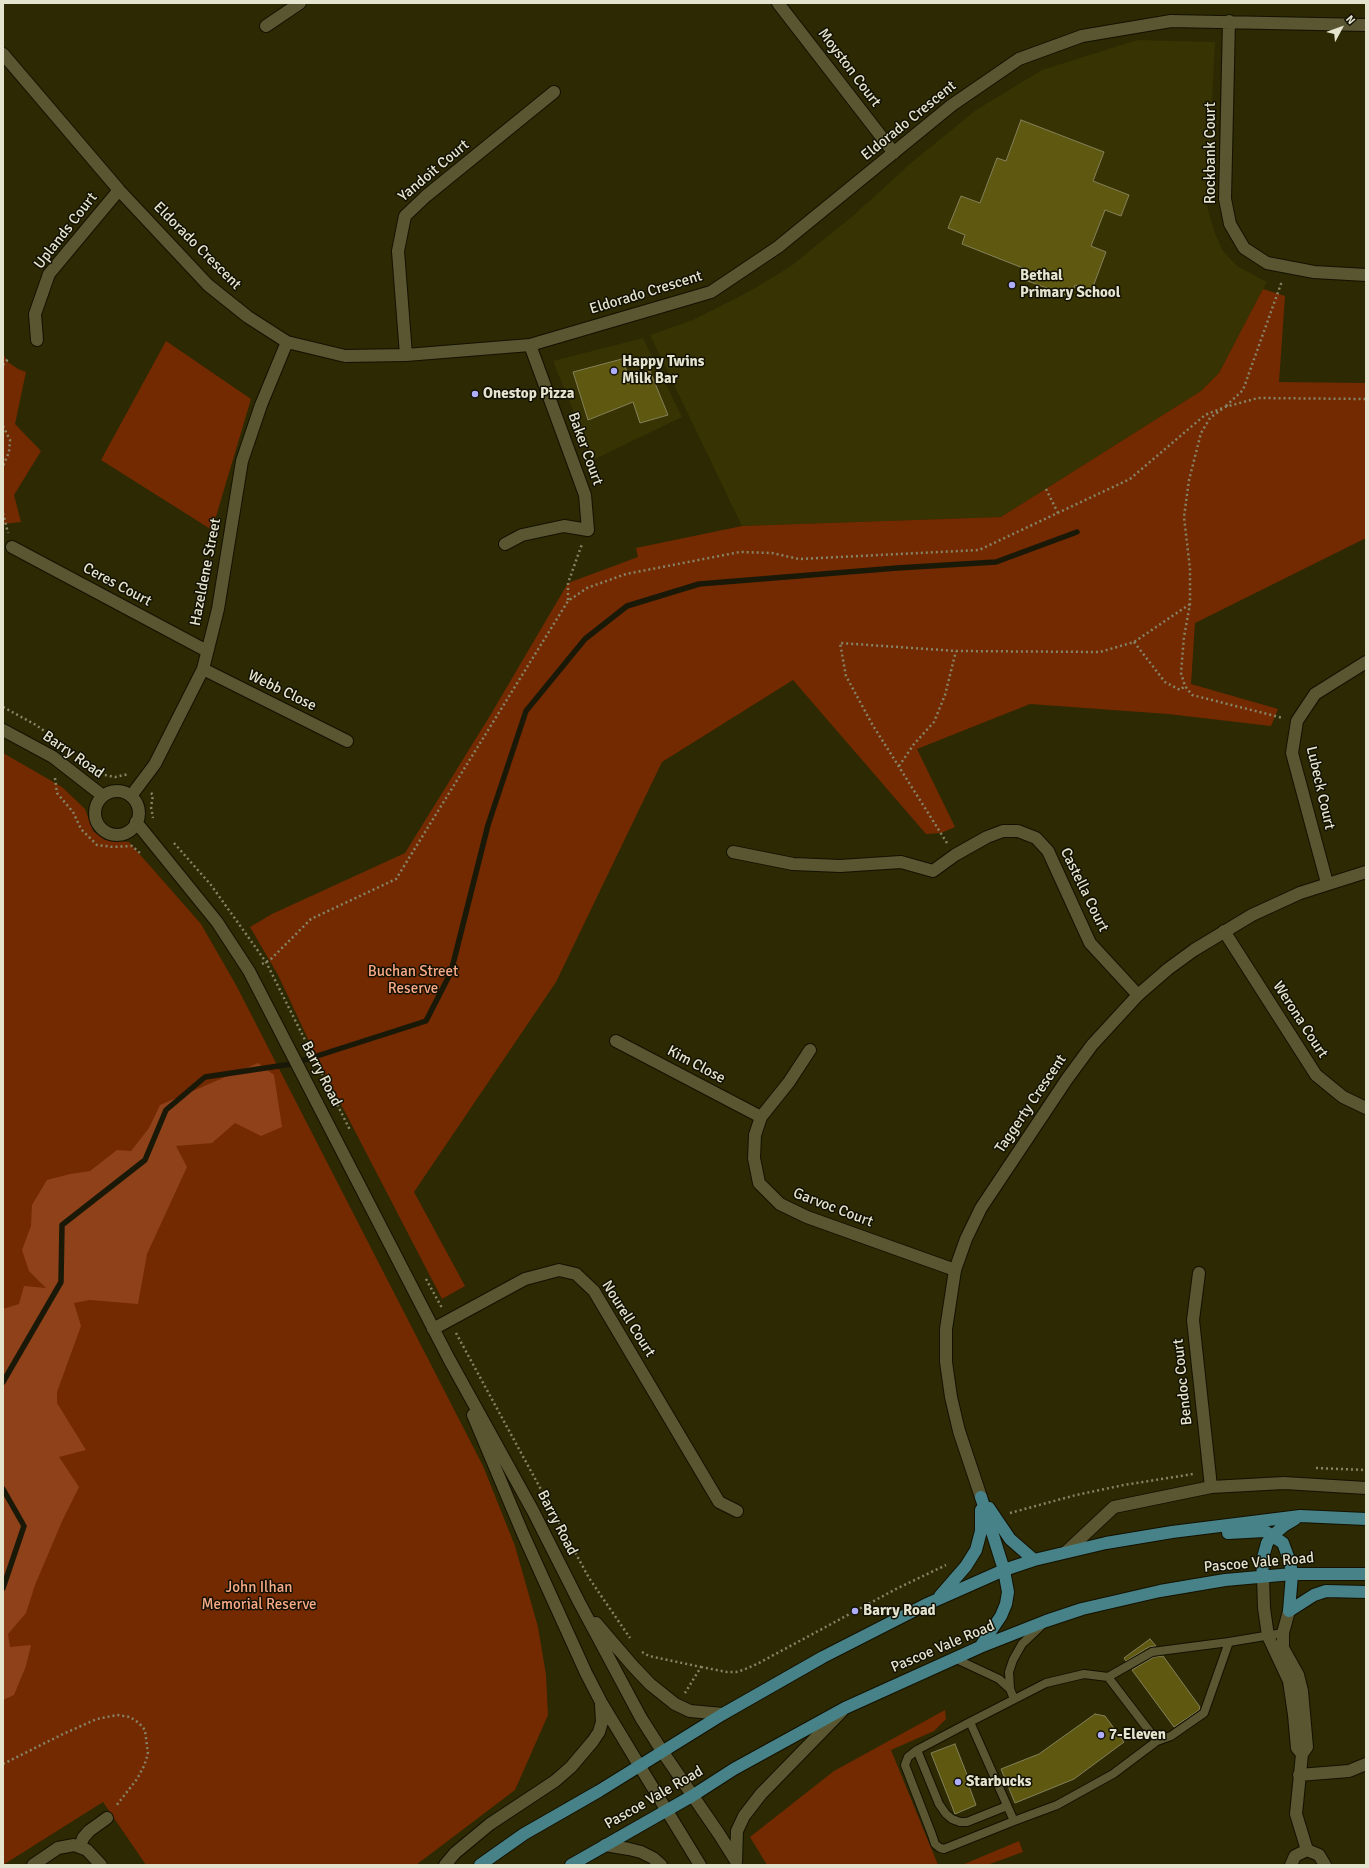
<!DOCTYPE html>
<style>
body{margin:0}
#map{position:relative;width:1369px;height:1868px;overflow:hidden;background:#2c2903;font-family:Signika,sans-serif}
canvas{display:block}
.frame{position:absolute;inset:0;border:4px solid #e5e4cf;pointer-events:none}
.north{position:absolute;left:1321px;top:8px;width:40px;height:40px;-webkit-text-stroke:3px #131104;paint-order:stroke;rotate:49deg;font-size:11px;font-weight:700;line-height:16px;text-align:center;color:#e5e4cf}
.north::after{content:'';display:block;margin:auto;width:14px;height:18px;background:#e5e4cf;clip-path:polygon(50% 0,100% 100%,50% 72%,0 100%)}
</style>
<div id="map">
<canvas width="1369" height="1868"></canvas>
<div class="frame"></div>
<div class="north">N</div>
</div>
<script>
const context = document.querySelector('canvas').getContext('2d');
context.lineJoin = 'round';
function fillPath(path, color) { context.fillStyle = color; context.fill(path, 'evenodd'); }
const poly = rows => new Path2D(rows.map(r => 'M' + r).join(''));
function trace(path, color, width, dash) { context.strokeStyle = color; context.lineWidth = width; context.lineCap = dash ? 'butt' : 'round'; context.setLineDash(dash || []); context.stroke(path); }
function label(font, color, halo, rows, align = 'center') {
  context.font = font + ' Signika,sans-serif'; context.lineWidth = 3; context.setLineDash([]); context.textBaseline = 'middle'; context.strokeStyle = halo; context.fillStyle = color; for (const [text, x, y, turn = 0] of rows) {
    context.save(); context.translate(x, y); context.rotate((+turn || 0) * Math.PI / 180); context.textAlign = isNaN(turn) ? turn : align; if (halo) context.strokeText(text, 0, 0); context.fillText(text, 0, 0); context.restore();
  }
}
const built = poly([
 [1137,40,1215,42,1207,205,1214,231,1223,251,1237,266,1267,282,1219,373,1201,391,1001,517,742,526,650,335,693,320,752,290,791,266,854,215,911,163,976,110,1042,70],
 [643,338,682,417,593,460,553,361]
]);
const green = poly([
 [1263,289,1285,296,1279,382,1366,383,1366,538,1195,623,1191,684,1278,709,1271,726,1168,714,1030,704,917,749,955,827,941,833,926,834,793,680,662,762,556,982,414,1192,465,1286,442,1299,316,1056,278,975,250,927,272,914,405,853,491,714,568,583,638,557,636,548,742,526,1001,517,1201,391,1219,373],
 [166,341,251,399,212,530,101,460],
 [3,354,8,362,18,369,26,372,15,424,41,451,14,495,21,522,3,524],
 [3,753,62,787,85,809,93,831,105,840,129,842,201,924,236,985,483,1466,515,1546,538,1627,546,1675,548,1715,515,1790,416,1865,146,1865,103,1802,3,1865],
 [945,1710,946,1719,934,1731,891,1750,938,1865,767,1865,750,1837,834,1771],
 [1019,1841,1023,1852,987,1865,962,1865]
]);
const forest = poly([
 [258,1063,274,1075,282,1127,261,1136,235,1123,212,1143,176,1146,187,1167,147,1254,138,1304,90,1300,74,1303,81,1326,57,1392,57,1403,86,1450,59,1457,79,1487,63,1519,35,1585,26,1613,8,1634,10,1647,31,1645,26,1666,14,1695,3,1700,3,1309,19,1304,24,1286,46,1288,29,1271,22,1250,31,1226,32,1205,47,1180,70,1174,90,1171,117,1150,131,1151,149,1128,160,1105]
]);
const stream = poly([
 [3,1382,61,1282,62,1225,145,1160,166,1110,205,1077,292,1064,426,1021,451,972,488,825,526,711,585,639,627,606,699,584,897,568,996,562,1077,532],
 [3,1489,24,1526,3,1588]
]);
const building = poly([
 [1021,120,1104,152,1093,181,1129,195,1121,216,1105,210,1091,246,1106,252,1091,292,1075,285,1071,297,1025,280,1028,270,962,244,965,235,948,228,961,196,980,203,997,158,1006,161,1021,120],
 [622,359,630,379,650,371,668,415,640,423,633,402,588,420,573,372,622,359],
 [1150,1639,1156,1646,1149,1647,1126,1661,1124,1658,1150,1639],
 [1163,1656,1200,1707,1199,1710,1174,1727,1132,1670,1154,1657,1163,1656],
 [1095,1714,1105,1716,1124,1742,1074,1779,1015,1803,1001,1769,1039,1754,1095,1714],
 [955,1744,971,1785,969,1786,976,1805,955,1814,931,1753,955,1744]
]);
const path = poly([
 [3,365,9,358],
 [1226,406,1243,390,1282,281],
 [1222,409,1210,418,1201,433,1189,480,1184,517,1190,569,1190,604,1184,637,1181,673,1185,686,1192,695,1283,718],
 [3,426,10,440,9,452,3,466],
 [1046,489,1058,513],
 [3,513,8,533],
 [568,600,568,583,582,544],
 [1134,642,1165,682,1180,690,1185,686],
 [3,707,36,725,58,741],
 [899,766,914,744,934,722,945,695,956,651],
 [100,774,115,777,129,774],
 [55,778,57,793,73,812,81,829,97,845,113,847,132,846,140,853],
 [151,793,153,795,151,807,153,818],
 [174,843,211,885,266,962,350,1130],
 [947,843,872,724,846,676,840,643,956,651,1100,652,1134,642,1190,604],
 [262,964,270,960,311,919,396,879,568,601,587,588,626,574,740,552,772,553,799,559,979,550,1130,479,1205,415,1225,407,1258,398,1366,399],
 [426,1279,442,1308],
 [456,1333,589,1578,630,1638],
 [1316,1468,1366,1470],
 [1010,1513,1076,1495,1124,1485,1193,1474],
 [642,1652,649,1656,701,1667,685,1693],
 [701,1667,727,1672,736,1672,743,1670,757,1664,896,1589,946,1565],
 [3,1764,63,1734,97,1719,117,1715,130,1717,139,1723,145,1730,148,1754,144,1766,137,1779,116,1806]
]);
const service = poly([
 [954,1658,999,1679,1010,1689],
 [1108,1677,1152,1652,1229,1642],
 [1014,1699,1010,1689,1009,1672,1013,1660,1022,1644,1041,1626],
 [970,1722,917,1750,908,1757,905,1765,932,1835,935,1844,940,1848,944,1849,1014,1821],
 [1157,1741,1108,1677,1084,1674,1046,1683,970,1722,1014,1821,1057,1805,1113,1774,1157,1741,1171,1736,1204,1713,1229,1642,1283,1633],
 [917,1750,939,1804,946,1814,952,1819,960,1822,967,1822,1007,1806]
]);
const minor = poly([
 [778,3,894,153],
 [1229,21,1225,199,1230,224,1244,248,1267,263,1314,272,1366,275],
 [266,26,300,3],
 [3,54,119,190,208,285,248,317,287,342,345,356,406,355,530,345,711,292,778,247,952,105,1019,59,1082,36,1171,21,1366,25],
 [37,340,35,314,49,274,119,190],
 [406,355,398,251,405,216,426,196,554,92],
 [505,544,522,535,564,526,588,530,585,495,530,345],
 [12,547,207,651],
 [203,669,347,741],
 [131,796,155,764,203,669,218,609,242,461,261,405,287,342],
 [733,852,793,864,840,866,901,862,933,871,955,855,987,837,1003,831,1018,831,1036,838,1048,851,1090,943,1138,995],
 [1327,883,1292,753,1297,721,1315,694,1366,662],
 [1224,931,1316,1075,1343,1097,1366,1108],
 [616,1041,761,1117],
 [810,1050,789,1082,761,1117,755,1135,754,1158,759,1183,780,1204,807,1217,955,1270],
 [1199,1273,1193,1320,1211,1487],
 [433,1329,525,1279,559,1270,576,1274,594,1291,719,1502,737,1511],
 [1066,1552,1114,1507,1211,1487,1284,1483,1366,1488],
 [1263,1576,1264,1608,1268,1636,1289,1681,1294,1715,1297,1748,1302,1754],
 [1289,1611,1283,1633,1283,1648,1298,1675,1302,1691,1307,1747,1302,1754,1296,1814,1307,1850],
 [1299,1775,1349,1771,1366,1764],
 [80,1847,83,1838,89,1831,107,1818],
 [33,1865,58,1848,74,1845,87,1850,101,1865],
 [1291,1865,1295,1856,1307,1850,1319,1855,1325,1865]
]);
const tertiary = poly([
 [3,730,53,757,103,796],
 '95 813a22 22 0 1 1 44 0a22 22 0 1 1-44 0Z',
 [136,822,217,922,249,971,449,1359,533,1511,579,1602,641,1718,662,1751],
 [473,1415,523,1534,586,1673,601,1702,639,1765],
 [981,1497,959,1431,951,1397,946,1362,946,1329,955,1270,966,1239,981,1208,1067,1079,1092,1045,1138,995,1168,969,1194,950,1252,915,1300,893,1366,872],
 [596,1623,632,1665,650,1684,675,1704,690,1711,723,1714],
 [445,1865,455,1853,490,1824,555,1781,571,1767,593,1741,599,1732,602,1722,601,1705]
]);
const secondary = poly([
 [662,1751,719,1834,736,1861],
 [639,1765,700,1865],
 [605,1845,629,1849,641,1852,653,1858,661,1865],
 [736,1862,737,1831,744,1816,761,1794,842,1711]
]);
const primary = poly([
 [989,1508,1010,1539,1034,1560],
 [1228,1533,1265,1531,1283,1543,1290,1562,1292,1574,1289,1611],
 [1263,1576,1262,1561,1267,1543,1272,1536,1285,1525,1295,1519],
 [940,1596,966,1566,976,1550,981,1531,981,1510],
 [1289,1611,1314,1595,1326,1591,1366,1592],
 [980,1647,1001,1616,1006,1604,1008,1592,1004,1570,981,1497],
 [480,1865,524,1834,599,1791,723,1714,823,1657,925,1605,1004,1570,1034,1560,1106,1543,1172,1532,1300,1516,1366,1519],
 [571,1865,692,1796,734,1769,845,1708,980,1647,1046,1621,1082,1609,1160,1591,1225,1580,1292,1574,1366,1574]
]);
const markers = [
 [1012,285,4,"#afaefa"],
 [614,371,4,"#afaefa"],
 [475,394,4,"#afaefa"],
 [855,1611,4,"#afaefa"],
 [1101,1735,4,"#afaefa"],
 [958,1782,4,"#afaefa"]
];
const streetNames = [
 ["Moyston Court",849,68,53],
 ["Eldorado Crescent",909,121,-39],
 ["Rockbank Court",1211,153,-90],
 ["Yandoit Court",434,171,-40],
 ["Uplands Court",66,231,-52],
 ["Eldorado Crescent",197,246,45],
 ["Eldorado Crescent",646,293,-17],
 ["Baker Court",585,449,70],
 ["Hazeldene Street",206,572,-79],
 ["Ceres Court",117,585,28],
 ["Webb Close",282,691,26],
 ["Barry Road",73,755,35],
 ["Lubeck Court",1320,788,77],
 ["Castella Court",1084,890,64],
 ["Werona Court",1300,1020,57],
 ["Kim Close",696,1065,28],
 ["Barry Road",321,1074,63],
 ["Taggerty Crescent",1031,1104,-56],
 ["Garvoc Court",833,1208,21],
 ["Nourell Court",628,1319,58],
 ["Bendoc Court",1183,1382,-96],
 ["Barry Road",557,1523,63],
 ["Pascoe Vale Road",1259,1563,-5],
 ["Pascoe Vale Road",943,1647,-23],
 ["Pascoe Vale Road",654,1798,-30]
];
const poiNames = [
 ["Bethal",1020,276],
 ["Primary School",1020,293],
 ["Happy Twins",622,362],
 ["Milk Bar",622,379],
 ["Onestop Pizza",483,394],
 ["Barry Road",863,1611],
 ["7-Eleven",1109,1735],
 ["Starbucks",966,1782]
];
const parkNames = [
 ["Buchan Street",413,972],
 ["Reserve",413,989],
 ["John Ilhan",259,1588],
 ["Memorial Reserve",259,1605]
];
fillPath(built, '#373302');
fillPath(green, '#732a00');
fillPath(forest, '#8f411a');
trace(stream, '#1a1908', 5.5);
fillPath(building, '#5e5811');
trace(building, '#84815b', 1);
trace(service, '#141100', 10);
trace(minor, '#141100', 14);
trace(tertiary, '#141100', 14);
trace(secondary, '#141100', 14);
trace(primary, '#141100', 14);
trace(path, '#868466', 2.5, [2, 3]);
trace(service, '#595631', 8);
trace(minor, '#595631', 12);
trace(tertiary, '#595631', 12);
trace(secondary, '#595631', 12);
trace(primary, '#468288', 12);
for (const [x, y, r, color] of markers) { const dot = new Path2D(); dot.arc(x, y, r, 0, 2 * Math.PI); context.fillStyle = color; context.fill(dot); trace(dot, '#131104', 1.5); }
label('15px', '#e5e4cf', '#131104', streetNames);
label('bold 15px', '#e5e4cf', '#131104', poiNames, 'left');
label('15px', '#f9aa87', '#131104', parkNames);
</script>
